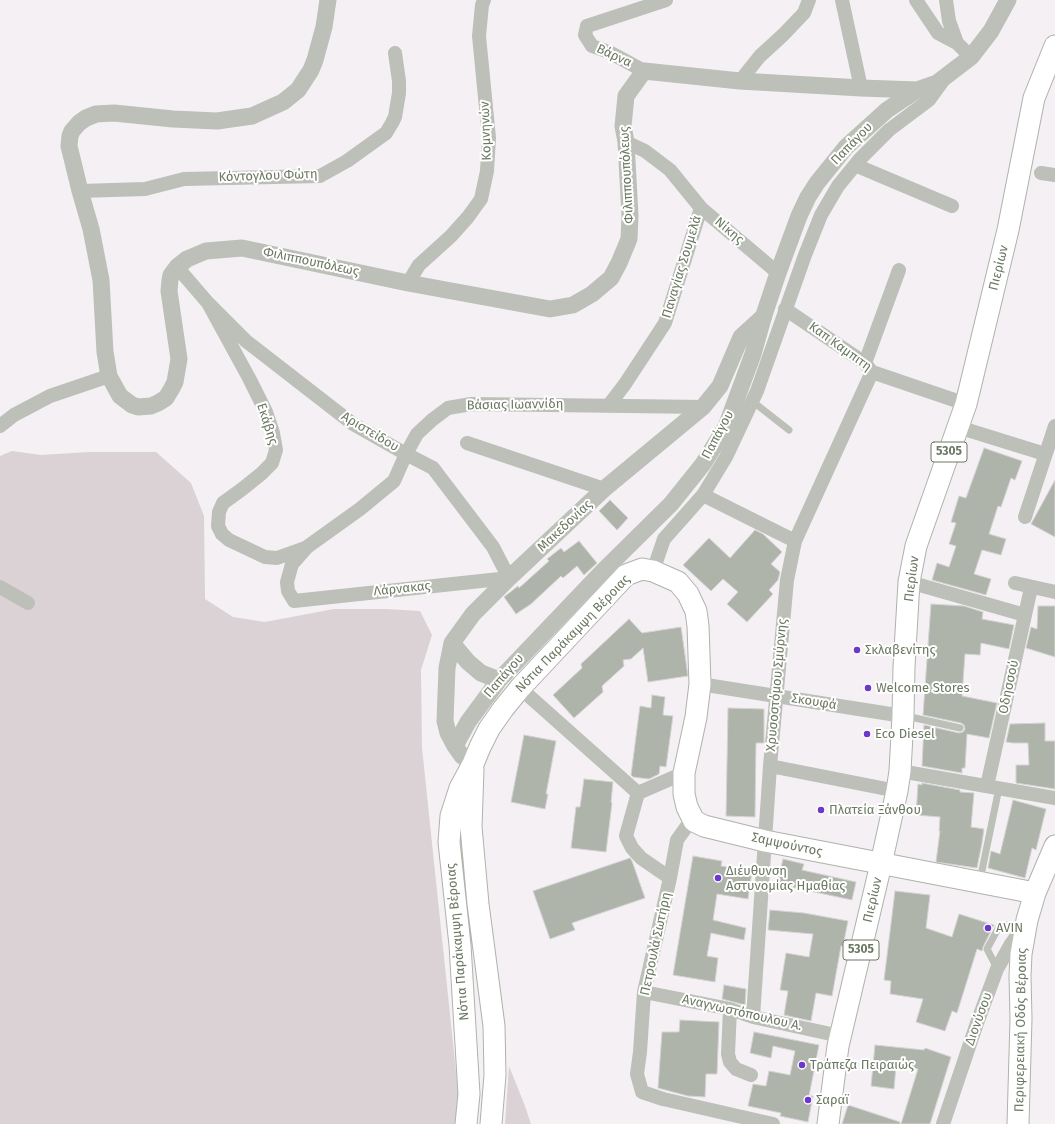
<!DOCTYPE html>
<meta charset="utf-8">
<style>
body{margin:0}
canvas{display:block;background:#f4f0f3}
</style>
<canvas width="1055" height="1124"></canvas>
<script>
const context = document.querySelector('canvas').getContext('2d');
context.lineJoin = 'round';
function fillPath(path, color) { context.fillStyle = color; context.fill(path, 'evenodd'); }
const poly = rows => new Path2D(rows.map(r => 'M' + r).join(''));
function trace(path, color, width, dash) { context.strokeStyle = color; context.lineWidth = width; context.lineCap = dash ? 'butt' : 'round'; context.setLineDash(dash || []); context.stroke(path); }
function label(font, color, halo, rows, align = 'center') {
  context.font = font + ' "Fira Sans",sans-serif'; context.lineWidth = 4; context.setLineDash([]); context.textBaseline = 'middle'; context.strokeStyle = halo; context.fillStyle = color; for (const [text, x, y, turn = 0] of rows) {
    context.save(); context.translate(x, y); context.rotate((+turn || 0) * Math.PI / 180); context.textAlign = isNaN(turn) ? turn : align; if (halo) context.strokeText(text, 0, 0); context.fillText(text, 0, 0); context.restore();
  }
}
const green = poly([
 [12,451,41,455,90,452,156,452,191,483,204,516,205,599,233,617,265,622,334,609,386,609,420,611,432,635,421,670,422,748,460,1110,458,1124,0,1124,0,456],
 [509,1066,525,1106,531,1124,505,1124]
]);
const building = poly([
 [984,448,1022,461,1015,480,1011,478,1001,507,998,506,989,534,1006,539,1001,555,982,550,974,574,991,579,986,595,932,580,937,563,949,567,956,546,949,544,956,523,951,522,959,496,966,498,984,448],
 [1055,480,1055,537,1031,524,1055,480],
 [610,500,628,518,617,530,599,511,610,500],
 [755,530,763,534,782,552,771,564,780,572,778,580,769,590,773,594,747,622,727,604,738,592,723,579,711,591,683,565,709,538,730,558,755,530],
 [579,541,597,563,584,575,577,566,563,578,561,576,531,604,516,614,504,597,518,586,519,588,549,561,547,559,561,548,564,552,579,541],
 [931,604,964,606,983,612,982,619,1014,625,1009,649,981,643,980,655,965,654,962,696,997,703,989,738,967,734,965,768,962,768,962,773,922,766,924,725,959,733,963,732,965,729,964,725,961,723,923,715,931,604],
 [1038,606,1055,606,1055,657,1026,648,1031,627,1037,629,1038,606],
 [629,619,642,633,681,627,688,676,648,682,643,648,631,659,623,660,624,666,602,686,603,692,574,718,553,695,582,668,581,664,629,619],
 [652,695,665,697,663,715,673,716,666,767,660,766,659,774,649,779,633,777,631,775,640,706,651,708,652,695],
 [728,708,764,709,764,743,756,743,755,817,726,816,728,708],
 [1045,723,1045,741,1055,741,1055,789,1016,783,1016,765,1029,765,1028,743,1013,743,1006,742,1010,724,1045,723],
 [524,735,556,741,546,794,548,794,545,809,511,802,524,735],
 [584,779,613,782,611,802,612,803,606,852,571,848,576,807,580,807,584,779],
 [922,783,960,790,960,792,974,793,971,827,984,829,982,843,977,868,936,862,940,831,939,831,940,817,916,815,918,784,922,785,922,783],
 [1013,800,1046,809,1036,850,1032,848,1025,878,988,868,991,851,1000,854,1013,800],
 [693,856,722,861,721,866,752,871,748,899,717,894,713,920,746,928,744,940,711,933,707,956,718,958,715,982,673,975,693,856],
 [630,858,632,861,645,898,572,923,575,930,550,939,533,891,630,858],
 [783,859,804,864,802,870,856,882,852,900,777,884,783,859],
 [895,891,930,895,926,928,952,937,959,914,994,925,983,947,982,951,977,949,957,1013,952,1011,945,1031,916,1022,923,999,890,994,891,981,884,980,895,891],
 [770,910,804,913,848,921,843,946,841,946,832,996,816,993,811,1021,784,1015,788,991,780,990,786,953,809,957,813,934,768,930,770,910],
 [724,985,746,989,745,1005,722,999,724,985],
 [680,1020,719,1022,717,1074,706,1074,705,1097,688,1096,658,1088,662,1032,679,1032,680,1020],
 [754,1032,819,1045,809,1096,813,1096,808,1122,780,1116,781,1113,748,1106,753,1084,766,1086,769,1071,790,1075,795,1051,773,1046,771,1058,750,1053,754,1032],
 [875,1045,924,1050,925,1048,951,1057,930,1124,901,1124,918,1069,896,1066,894,1089,871,1086,875,1045],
 [848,1105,900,1122,900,1124,842,1124,848,1105]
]);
const service = poly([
 [752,401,789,430],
 [906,716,960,728],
 [980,880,999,788],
 [997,968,987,949,1000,925,1023,926]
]);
const minor = poly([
 [842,0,861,88],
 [916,0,938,33,957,43],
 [946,0,949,21,957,43,971,57],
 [644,71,609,52,592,46,585,35,587,26,666,0],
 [740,81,760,56,783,35,804,13,809,0],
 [626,142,645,151,670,170,701,208,778,273],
 [855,165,952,206],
 [1041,173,1055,175],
 [80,191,145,189,184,179,320,176,347,161,386,133,392,123,395,117,399,93,399,81,395,53],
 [177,267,208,303,249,378,266,412,273,433,276,450,272,463,261,474,241,490,223,503,219,512,218,526,222,534,229,540,265,557,277,558,305,548],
 [408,283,419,265,451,236,468,217,481,199,487,171,489,138,479,36,482,5,484,0],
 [208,303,246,341,353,424,406,454,433,468,493,547,509,578,294,601,288,591,287,582,292,564,307,547,360,509,394,481,406,454,417,434,432,420,448,408,471,404,703,407],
 [785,309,865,363,872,372,966,404],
 [865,363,899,270],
 [609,405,625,384,665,323,701,208],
 [0,426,14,415,50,396,109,376],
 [958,427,1045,454],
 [467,443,604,489],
 [703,495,795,541],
 [1025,517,1055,426],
 [653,571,664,539,703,495,726,457,757,391,805,255,821,215,838,186,860,159,889,130,929,100,945,78],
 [909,582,1025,615],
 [1015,583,1055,592],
 [0,587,28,603],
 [700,684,903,716],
 [520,688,638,793],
 [770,766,897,791],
 [900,771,1055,798],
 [987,786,1031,588],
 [638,793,626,836,632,848,641,858,670,878],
 [638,793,684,773],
 [694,821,687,826,677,840,670,878,644,992,640,1052,637,1074,642,1092,663,1099,773,1124],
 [644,992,730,1009,753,1017,840,1036],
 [730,1009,728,1054,730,1062,736,1069,751,1075],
 [753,1017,770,766,787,580,795,541,872,372],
 [943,1124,977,1023,997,969,1011,944,1023,927]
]);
const tertiary = poly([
 [328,0,324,27,315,60,311,70,298,90,283,102,252,116,217,121,173,119,114,113,96,114,86,118,79,123,72,131,70,136,69,146,80,191,91,229,101,280,105,352,109,376,120,396,132,405,138,407,151,406,158,403,166,398,172,388,175,382,179,359,169,291,170,280,171,275,177,267,187,259,206,251,242,248,408,283,550,309,573,305,592,294,611,278,619,263,629,239,630,216,626,142,623,126,626,96,644,71,740,81,861,88,917,90,937,83,971,57,991,31,1008,0],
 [452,643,468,662,481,673,499,680],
 [455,746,468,722,499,680,602,572,671,504,703,464,726,427,753,354,764,315,778,273,799,216,808,197,817,183,846,147,887,110,917,90],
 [473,764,462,756,455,746,448,733,445,721,447,668,452,643,473,614,509,578,604,489,703,407,720,386,741,337,764,316]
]);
const primary = poly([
 [473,769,471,827,478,904,494,1026,495,1075,491,1124],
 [466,1124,469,1094,460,945,449,842,451,816,460,788,473,764,480,747,489,729,503,709,520,688,626,575,642,569,653,571,678,582,688,594,696,611,698,626,700,684,696,717,684,773,684,794,687,807,694,821,704,826,765,841,1035,893],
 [828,1124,838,1046,881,864,897,791,900,771,903,716,904,667,909,582,916,546,966,404,1008,230,1034,98,1055,46],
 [1018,1124,1021,1019,1020,976,1021,954,1027,920,1035,893,1055,846]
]);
const markers = [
 [857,650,4,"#6b37cd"],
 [868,688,4,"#6b37cd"],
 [867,734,4,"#6b37cd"],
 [821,810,4,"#6b37cd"],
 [718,878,4,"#6b37cd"],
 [988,928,4,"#6b37cd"],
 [802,1065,4,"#6b37cd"],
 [808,1100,4,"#6b37cd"]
];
const shields = [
 [949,452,36],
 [861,950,36]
];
const shieldNames = [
 ["5305",949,452],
 ["5305",861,950]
];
const streetNames = [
 ["Βάρνα",614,56,25],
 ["Κομνηνών",486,131,-92],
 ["Παπάγου",852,144,-46],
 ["Φιλιππουπόλεως",627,175,-93],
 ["Κόντογλου Φώτη",268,176,-2],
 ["Νίκης",729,231,40],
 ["Φιλιππουπόλεως",311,262,12],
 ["Παναγίας Σουμελά",682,267,-73],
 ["Πιερίων",999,268,-76],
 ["Καπ Καμπιτη",840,347,36],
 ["Βάσιας Ιωαννίδη",515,405,-1],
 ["Εκάβης",267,424,72],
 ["Αριστείδου",370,432,31],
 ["Παπάγου",718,435,-62],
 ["Μακεδονίας",565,526,-43],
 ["Πιερίων",912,579,-83],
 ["Λάρνακας",402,589,-6],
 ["Νότια Παράκαμψη Βέροιας",573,634,-46],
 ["Παπάγου",504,676,-49],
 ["Χρυσοστόμου Σμύρνης",777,685,-85],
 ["Οδησσού",1009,687,-78],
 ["Σκουφά",814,702,9],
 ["Σαμψούντος",787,845,12],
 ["Πιερίων",873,900,-77],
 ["Νότια Παράκαμψη Βέροιας",458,942,-95],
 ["Πετρουλά Σωτήρη",656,944,-78],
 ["Αναγνωστόπουλου Α.",742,1013,13],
 ["Διονύσου",979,1019,-70],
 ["Περιφερειακή Οδός Βέροιας",1021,1030,-89]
];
const poiNames = [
 ["Σκλαβενίτης",865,650],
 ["Welcome Stores",876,688],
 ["Eco Diesel",875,734],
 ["Πλατεία Ξάνθου",829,810],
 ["Διέυθυνση",726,871],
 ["Αστυνομίας Ημαθίας",726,886],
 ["AVIN",996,928],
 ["Τράπεζα Πειραιώς",810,1065],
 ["Σαραϊ",816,1100]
];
fillPath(green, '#dad2d4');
fillPath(building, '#afb4aa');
trace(building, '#d5d3d5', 1);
trace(primary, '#aeb3ab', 23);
trace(service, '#bcc0b9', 7);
trace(minor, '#bcc0b9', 14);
trace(tertiary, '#bcc0b9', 17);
trace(primary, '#fff', 21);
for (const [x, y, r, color] of markers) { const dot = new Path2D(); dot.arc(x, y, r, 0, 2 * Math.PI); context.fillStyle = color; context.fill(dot); trace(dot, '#fff', 1.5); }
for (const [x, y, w] of shields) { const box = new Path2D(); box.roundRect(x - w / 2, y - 10, w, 20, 3); context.fillStyle = '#fff'; context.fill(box); trace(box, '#6c7962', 1); }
label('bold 12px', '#6c7962', null, shieldNames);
label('13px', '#6c7962', '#fff', streetNames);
label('13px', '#6c7962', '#fff', poiNames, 'left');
</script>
